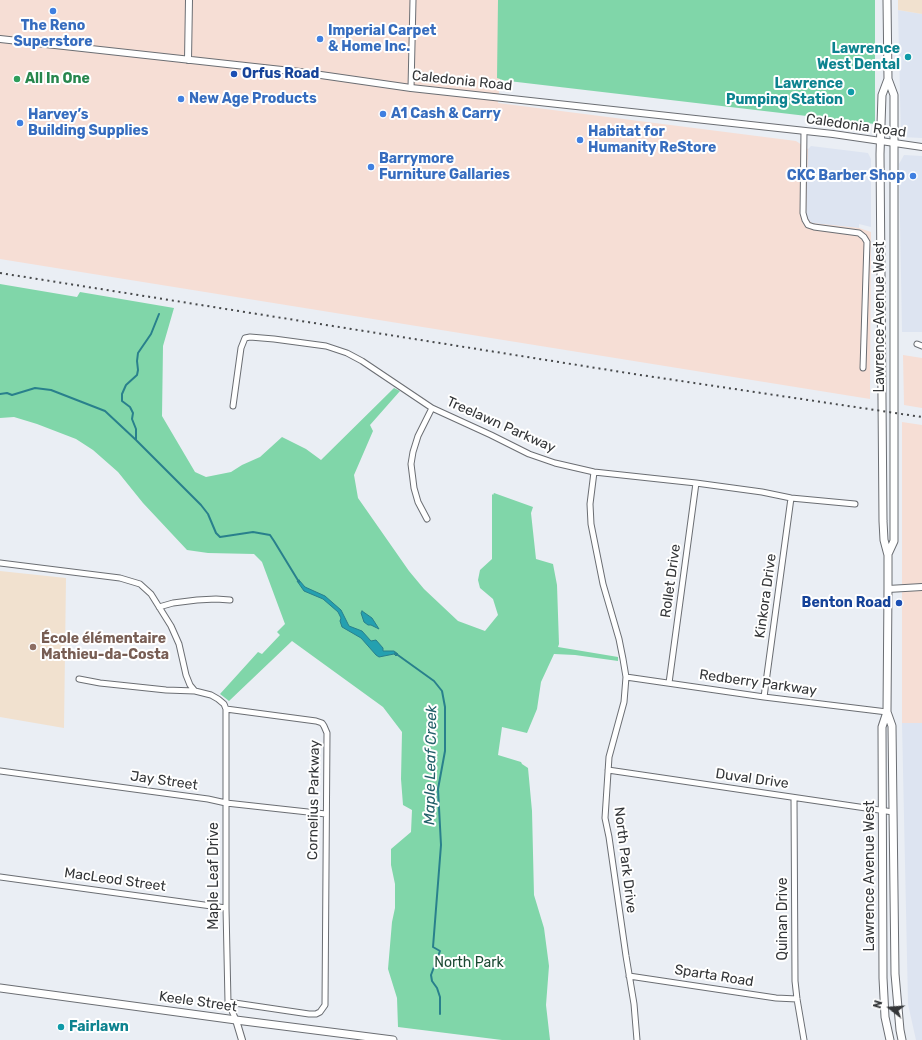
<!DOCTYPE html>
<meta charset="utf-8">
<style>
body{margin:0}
#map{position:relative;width:922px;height:1040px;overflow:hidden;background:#eaeef4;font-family:Rubik,sans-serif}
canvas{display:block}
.north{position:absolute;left:870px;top:988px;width:40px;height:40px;-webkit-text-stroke:3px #fff;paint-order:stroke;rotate:287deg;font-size:11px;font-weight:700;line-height:16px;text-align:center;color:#343638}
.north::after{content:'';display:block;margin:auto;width:14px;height:18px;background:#343638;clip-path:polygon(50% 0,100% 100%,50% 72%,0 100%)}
</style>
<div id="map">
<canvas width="922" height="1040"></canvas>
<div class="north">N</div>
</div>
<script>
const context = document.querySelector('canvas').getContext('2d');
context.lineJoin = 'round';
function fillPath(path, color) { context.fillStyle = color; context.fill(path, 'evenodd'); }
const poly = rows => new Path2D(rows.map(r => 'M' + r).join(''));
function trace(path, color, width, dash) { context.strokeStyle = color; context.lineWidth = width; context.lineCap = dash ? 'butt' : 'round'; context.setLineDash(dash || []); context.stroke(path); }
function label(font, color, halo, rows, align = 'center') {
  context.font = font + ' Rubik,sans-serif'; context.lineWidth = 4; context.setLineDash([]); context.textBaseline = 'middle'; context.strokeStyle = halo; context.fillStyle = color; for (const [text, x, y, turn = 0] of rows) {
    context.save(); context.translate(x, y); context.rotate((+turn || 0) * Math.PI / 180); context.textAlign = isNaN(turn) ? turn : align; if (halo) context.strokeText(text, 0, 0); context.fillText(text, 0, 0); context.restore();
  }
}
const built = poly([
 [898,10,922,14,922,138,901,137],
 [811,146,868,153,871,159,871,227,859,224,859,228,812,223,806,218,808,149],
 [904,155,922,156,922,332,902,332,899,164],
 [902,723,922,723,922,1040,916,1040,908,1004]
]);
const industrial = poly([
 [0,0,500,0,500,80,498,103,796,141,808,149,806,218,812,223,859,228,871,232,870,399,0,259],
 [903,355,922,358,922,408,904,405],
 [902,422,922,425,922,723,902,723]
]);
const education = poly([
 [898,0,922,0,922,14,898,10],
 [0,571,66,578,64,728,0,717]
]);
const green = poly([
 [498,0,875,0,875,124,500,80,500,79,497,78],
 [0,284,77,297,80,292,174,308,163,346,162,416,195,472,206,477,231,472,242,465,260,457,282,437,306,449,321,460,394,388,400,391,370,425,373,431,354,475,358,498,409,571,424,589,458,621,485,631,498,615,493,599,480,588,478,580,480,570,492,559,492,494,493,495,494,493,533,507,531,513,536,559,553,564,557,585,559,644,558,647,618,657,618,661,575,655,554,654,541,682,537,709,527,733,502,727,498,755,521,762,522,764,528,768,532,811,534,895,544,928,549,966,546,1005,550,1040,502,1040,398,1027,397,998,388,969,392,922,395,908,395,884,391,865,391,849,411,832,412,810,403,805,401,779,402,732,383,707,292,641,229,701,220,694,258,652,262,654,280,635,277,632,285,624,262,562,254,554,208,553,187,550,143,503,118,472,93,450,76,439,37,424,14,417,0,418]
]);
const water = poly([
 [299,580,305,587,325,596,341,610,349,626,362,631,371,641,376,640,383,648,383,651,394,651,398,654,396,656,394,654,379,657,376,655,361,638,342,627,340,621,341,618,338,612,323,599,304,591,297,581,299,580],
 [362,611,372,618,379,629,371,625,368,625,364,622,361,613,362,611]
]);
const stream = poly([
 [0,394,7,393,12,395,35,388,51,390,105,411,136,440,201,505,208,514,216,533,220,537,253,532,270,535,274,541,299,582],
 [136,440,136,429,132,419,133,413,130,407,122,401,122,394,126,385,137,375,138,370,137,361,138,353,151,334,159,314],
 [395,653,434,681,442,691,445,707,445,751,438,789,441,845,433,947,440,951,431,975,432,981,437,988,440,997,440,1014]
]);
const minor = poly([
 [411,88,413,0],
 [804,131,803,213,805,220,808,225,814,227,859,233,864,237,867,242,863,368],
 [917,344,922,346],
 [233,406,241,348,245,338,250,337,274,339,326,346,347,353,362,361,432,408,491,435,529,454,555,463,594,472,696,483,762,492,791,498,855,504],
 [594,472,590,504,591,524,603,584,619,639,623,659,626,677,624,702,609,757,605,818,609,837,626,956,634,1004,637,1040],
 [427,519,418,502,414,488,411,464,413,452,418,436,432,408],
 [0,563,120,578,140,584,151,594,171,626,179,644,186,675,190,685,195,691,211,695,218,699,224,704,226,709,316,721,322,723,324,726,327,733,325,1005,320,1012,316,1014,309,1014,228,1002],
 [159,607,173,603,197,600,216,599,230,600],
 [626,677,764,697,887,712],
 [79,679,100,683,166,690,195,691],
 [669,683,696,483],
 [764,697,791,498],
 [226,709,226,908,228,1002,236,1020],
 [608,770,893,812],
 [0,771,208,799,226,803,326,814],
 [794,798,795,981,797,999,804,1040],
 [0,877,226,908],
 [629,976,776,998,797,999]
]);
const tertiary = poly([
 [0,39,300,72,411,88,833,134,922,147],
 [188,60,189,0],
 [888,589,922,587],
 [236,1020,242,1040]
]);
const secondary = poly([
 [887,0,888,79,894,95,894,541,888,554],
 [888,79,882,95,880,154,883,521,884,540,888,555,888,589,887,712,882,727,883,978,885,1017,890,1040],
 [887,712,892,726,895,974,900,1030,902,1040],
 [0,988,236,1020,393,1040]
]);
const rail = poly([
 [0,273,634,374,922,417]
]);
const markers = [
 [53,11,4,"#3f7fe0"],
 [320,39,4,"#3f7fe0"],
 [908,57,4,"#0f9aa8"],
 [234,74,4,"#1a4fb4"],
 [17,79,4,"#2e9e5b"],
 [851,92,4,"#0f9aa8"],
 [181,99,4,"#3f7fe0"],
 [383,114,4,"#3f7fe0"],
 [20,123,4,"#3f7fe0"],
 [580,140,4,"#3f7fe0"],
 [371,167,4,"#3f7fe0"],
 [913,176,4,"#3f7fe0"],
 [899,603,4,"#1a4fb4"],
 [33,647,4,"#8d6e63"],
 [61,1027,4,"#0f9aa8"]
];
const shopNames = [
 ["The Reno",53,26,"center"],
 ["Superstore",53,42,"center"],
 ["Imperial Carpet",328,31],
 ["& Home Inc.",328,47],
 ["New Age Products",189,99],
 ["A1 Cash & Carry",391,114],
 ["Harvey’s",28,115],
 ["Building Supplies",28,131],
 ["Habitat for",588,132],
 ["Humanity ReStore",588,148],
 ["Barrymore",379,159],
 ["Furniture Gallaries",379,175],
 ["CKC Barber Shop",905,176,"right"]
];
const cultureNames = [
 ["Lawrence",900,49],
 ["West Dental",900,65],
 ["Lawrence",843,84],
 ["Pumping Station",843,100],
 ["Fairlawn",69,1027,"left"]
];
const transitNames = [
 ["Orfus Road",242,74],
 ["Benton Road",891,603,"right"]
];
const leisureNames = [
 ["All In One",25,79]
];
const streetNames = [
 ["Caledonia Road",462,81,6],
 ["Caledonia Road",856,126,8],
 ["Lawrence Avenue West",880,317,-90],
 ["Treelawn Parkway",501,425,24],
 ["Rollet Drive",671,581,-82],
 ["Kinkora Drive",766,596,-82],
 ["Redberry Parkway",758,683,8],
 ["Duval Drive",752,779,8],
 ["Jay Street",164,781,8],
 ["Cornelius Parkway",314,800,-89],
 ["North Park Drive",625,860,83],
 ["Maple Leaf Drive",214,876,-90],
 ["Lawrence Avenue West",870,876,-90],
 ["MacLeod Street",115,880,8],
 ["Quinan Drive",783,919,-90],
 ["Sparta Road",714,976,9],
 ["Keele Street",198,1002,8]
];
const educationNames = [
 ["École élémentaire",41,639],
 ["Mathieu-da-Costa",41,655]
];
const parkNames = [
 ["North Park",469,963]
];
const waterNames = [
 ["Maple Leaf Creek",431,765,-89]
];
fillPath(built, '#dde4f1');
fillPath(industrial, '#f6ded5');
fillPath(education, '#f1e1cf');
fillPath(green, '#80d6a9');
fillPath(water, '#24a0b0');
trace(water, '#29808c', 1);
trace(stream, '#29808c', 2);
trace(minor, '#6b6e73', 7);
trace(tertiary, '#6b6e73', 8);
trace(secondary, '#6b6e73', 9);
trace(minor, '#fff', 5);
trace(tertiary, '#fff', 6);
trace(secondary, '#fff', 7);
trace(rail, '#47494b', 2, [2, 4]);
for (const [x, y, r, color] of markers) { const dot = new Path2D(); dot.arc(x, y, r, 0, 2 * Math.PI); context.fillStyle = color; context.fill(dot); trace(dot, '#fff', 1.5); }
label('bold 14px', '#366cbe', '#fff', shopNames, 'left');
label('bold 14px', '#0d838f', '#fff', cultureNames, 'right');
label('bold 14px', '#164399', '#fff', transitNames, 'left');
label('bold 14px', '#27864d', '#fff', leisureNames, 'left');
label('14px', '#343638', '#fff', streetNames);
label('bold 14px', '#785e54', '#fff', educationNames, 'left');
label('14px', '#1c4a34', '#fff', parkNames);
label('italic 15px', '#226069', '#fff', waterNames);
</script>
